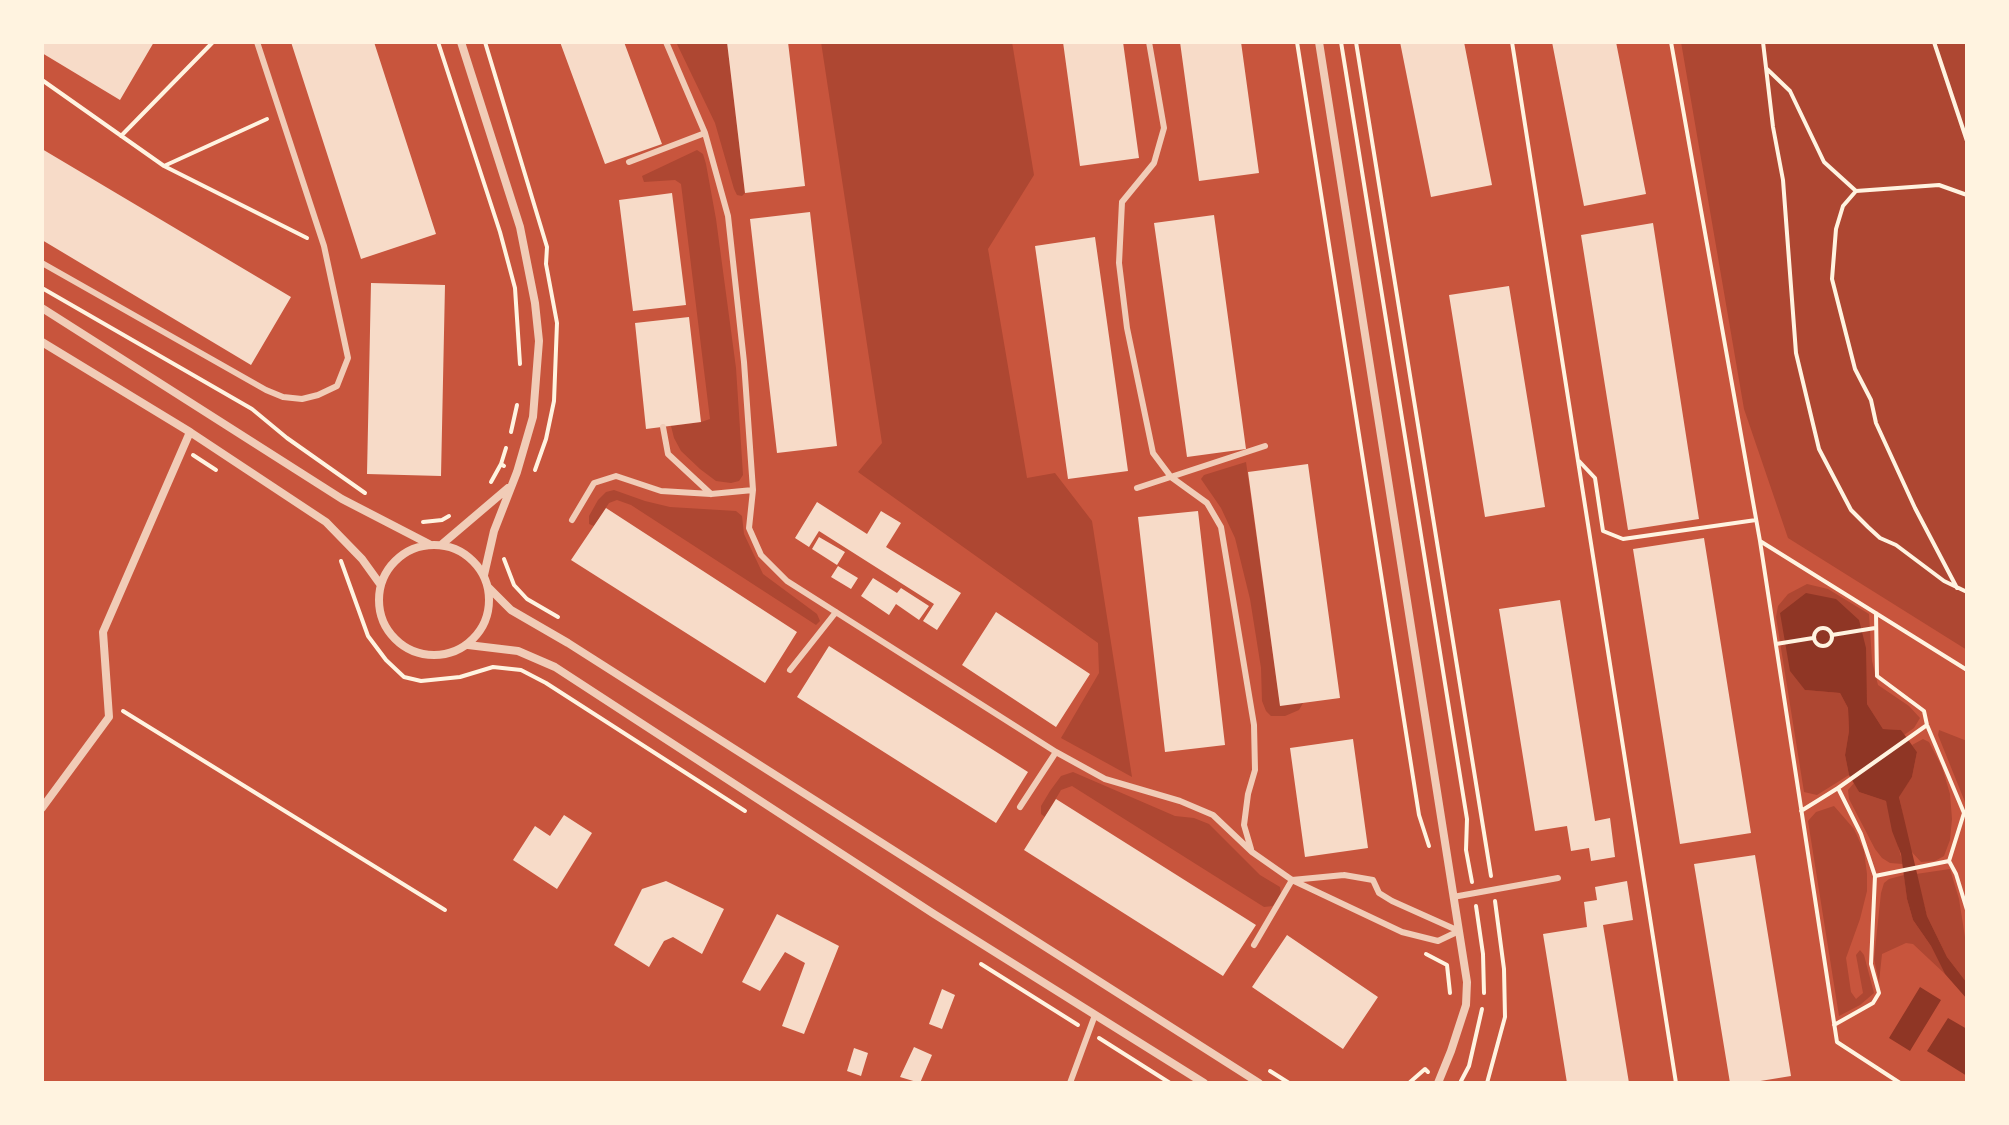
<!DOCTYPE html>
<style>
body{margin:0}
#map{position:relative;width:2009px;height:1125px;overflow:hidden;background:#c8553d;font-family:"Work Sans",sans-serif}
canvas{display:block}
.frame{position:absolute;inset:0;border:44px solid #fff3e0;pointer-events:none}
</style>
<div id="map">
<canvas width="2009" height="1125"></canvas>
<div class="frame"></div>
</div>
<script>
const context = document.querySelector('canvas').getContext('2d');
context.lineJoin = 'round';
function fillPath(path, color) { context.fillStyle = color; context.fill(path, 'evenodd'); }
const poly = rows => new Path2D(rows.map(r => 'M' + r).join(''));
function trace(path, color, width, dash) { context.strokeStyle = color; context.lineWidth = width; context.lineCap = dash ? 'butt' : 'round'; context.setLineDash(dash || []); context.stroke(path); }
const green = poly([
 [676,42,727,42,745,193,742,196,737,195,734,189,715,123],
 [821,42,1012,42,1034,175,988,249,1027,478,1055,473,1092,521,1132,777,1061,738,1099,673,1098,643,858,472,882,443],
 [1681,42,1967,42,1967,650,1788,538,1744,409],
 [697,150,703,154,706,164,716,219,736,368,743,475,739,481,731,483,716,481,700,469,681,451,674,438,671,426,701,422,710,419,681,184,675,180,644,182,642,176],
 [1246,462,1280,705,1303,703,1299,710,1285,716,1271,716,1266,711,1262,701,1261,668,1250,599,1235,538,1221,508,1201,479,1204,475],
 [614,490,645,501,670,507,736,511,742,516,744,534,763,574,817,614,820,621,816,625,631,505,617,500,609,503,594,526,589,524,589,516,598,500,606,492],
 [1807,584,1828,589,1869,614,1872,661,1878,685,1909,706,1920,718,1914,728,1904,735,1901,730,1883,729,1867,704,1865,676,1805,690,1840,693,1848,708,1849,731,1845,755,1849,775,1817,795,1804,792,1776,617,1778,606,1788,594],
 [1939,730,1967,741,1967,807,1938,735],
 [1923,739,1929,742,1942,767,1950,794,1952,819,1950,840,1944,856,1935,861,1921,862,1910,850,1899,796,1912,777,1917,752,1912,745],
 [1073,772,1175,816,1194,818,1209,824,1260,875,1280,887,1281,894,1273,906,1264,907,1072,786,1061,790,1045,817,1041,814,1041,806,1050,791,1061,776],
 [1854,783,1859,792,1886,801,1903,864,1890,863,1882,858,1875,849,1849,799,1848,790],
 [1834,806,1854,829,1864,851,1867,874,1867,891,1860,919,1846,958,1851,992,1856,999,1863,993,1856,955,1860,950,1864,955,1874,993,1860,1005,1839,1016,1808,821,1816,812],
 [1950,869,1959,899,1967,950,1967,983,1947,957,1927,916,1916,874],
 [1904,875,1907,899,1913,920,1931,946,1945,974,1913,944,1906,943,1882,954,1879,982,1874,959,1881,893,1884,883,1889,879]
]);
const water = poly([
 [1806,593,1836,599,1859,620,1866,648,1867,704,1883,729,1901,730,1917,752,1912,777,1899,797,1927,916,1947,957,1967,983,1967,999,1945,974,1931,946,1913,920,1907,899,1901,854,1892,831,1886,801,1859,792,1849,775,1845,755,1849,731,1848,708,1840,693,1805,690,1790,671,1780,613],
 [1920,987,1941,1000,1910,1051,1889,1038],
 [1948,1018,1967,1029,1967,1076,1927,1051]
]);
const building = poly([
 [42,42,154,42,120,100,42,53],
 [291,42,374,42,436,234,361,259],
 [560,42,624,42,662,144,605,164],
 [727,42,788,42,805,186,745,193],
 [1063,42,1123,42,1139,158,1080,166],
 [1180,42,1241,42,1259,173,1199,181],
 [1400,42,1464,42,1492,185,1431,197],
 [1552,42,1616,42,1646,194,1584,206],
 [42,149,291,297,251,365,42,240],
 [672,193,686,305,633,311,619,200],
 [810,212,837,446,777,453,750,219],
 [1214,215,1246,449,1187,457,1154,223],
 [1653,223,1699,519,1628,530,1581,235],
 [1095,237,1128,471,1068,479,1035,246],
 [371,283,445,285,441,476,367,474],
 [1509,286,1545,507,1485,517,1449,295],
 [689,317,701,422,646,429,635,323],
 [1308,464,1340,698,1280,706,1248,472],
 [817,502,867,534,881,511,901,523,886,547,961,593,937,630,923,621,934,604,819,531,809,547,795,538],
 [606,508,797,632,765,683,571,560],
 [1198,511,1225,745,1165,752,1138,517],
 [819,537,845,552,837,565,812,549],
 [1704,538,1751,833,1680,844,1633,549],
 [838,566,858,578,851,589,831,577],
 [873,578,897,593,901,588,929,606,919,620,896,604,889,615,861,596],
 [1560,600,1595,821,1610,818,1615,857,1591,861,1589,848,1571,851,1567,826,1535,831,1499,609],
 [996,612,1090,674,1056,727,962,665],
 [829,646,1028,772,996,823,797,697],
 [1353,739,1368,848,1305,857,1290,748],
 [1056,799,1256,925,1223,976,1024,850],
 [564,815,592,833,557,889,513,860,535,826,550,836],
 [1755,855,1791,1076,1748,1083,1730,1083,1694,864],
 [666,881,724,909,702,954,673,937,664,941,649,967,614,945,642,889],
 [1627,881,1633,920,1603,925,1629,1083,1567,1083,1543,934,1587,927,1584,902,1597,900,1595,887],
 [777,914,839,946,804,1034,782,1026,805,963,785,952,760,991,742,982],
 [1287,935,1378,997,1343,1049,1252,987],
 [942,989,955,995,942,1029,929,1024],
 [914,1047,932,1055,920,1083,900,1077],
 [854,1048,868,1053,861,1076,847,1071]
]);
const path = poly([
 [438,42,500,232,515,288,520,364],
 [485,42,547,247,546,264,557,323,554,401,546,439,535,470],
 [1297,42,1419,815,1429,846],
 [1341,42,1467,819,1466,850,1472,882],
 [1356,42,1491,876],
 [1512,42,1676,1083],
 [1671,42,1760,541,1967,670],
 [1763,42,1773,127,1783,180,1796,353,1819,449,1851,510,1868,527,1880,538,1896,545,1944,581,1967,592],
 [1934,42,1967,141],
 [1767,69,1790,91,1824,162,1856,191],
 [42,80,164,166,307,238],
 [121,136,213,42],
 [164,166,267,119],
 [42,288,252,409,287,438,365,493],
 [511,432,517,405],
 [193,455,216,470],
 [1579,461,1595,478,1603,531,1623,539,1756,520],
 [501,464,506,448],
 [491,482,501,464,504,466],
 [423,522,442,520,449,516],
 [1760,541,1837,1042,1900,1083],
 [504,559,514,585,527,599,558,617],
 [341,561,368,636,386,660,404,677,421,681,460,677,493,667,521,670,546,683,745,811],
 [1957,588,1915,508,1876,423,1871,400,1855,369,1832,279,1836,229,1843,206,1856,191,1939,185,1967,195],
 [1876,613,1877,676,1924,711,1927,725,1964,813,1967,815],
 '1814 637a9 9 0 1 1 18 0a9 9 0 1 1-18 0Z',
 [1832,635,1875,628],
 [1776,644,1813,638],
 [123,711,445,910],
 [1838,788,1927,725],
 [1801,811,1838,788,1861,834,1875,876],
 [1949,861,1956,874,1967,910],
 [1476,906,1483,954,1484,993],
 [1426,954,1447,965,1450,993],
 [981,964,1078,1025],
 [1834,1025,1873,1003,1879,993,1871,964,1875,876,1949,861,1964,813],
 [1099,1038,1170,1083],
 [1270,1071,1289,1083],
 [1409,1083,1425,1069,1428,1072],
 [1460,1083,1469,1066,1482,1009],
 [1487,1083,1505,1017,1504,969,1495,901]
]);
const service = poly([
 [666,42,705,133,728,216,744,362,753,490,749,528,761,555,787,581,1056,752,1105,779,1180,801,1213,815,1252,852,1292,880,1254,945],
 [1149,42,1164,128,1154,163,1122,202,1119,263,1127,328,1153,453,1171,477,1207,503,1221,527,1254,725,1255,770,1248,794,1244,825,1251,849],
 [629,162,705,133],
 [42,263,266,390,283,397,302,399,318,395,337,386,348,358,324,246,257,42],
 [663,427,668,454,711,494],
 [1137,488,1265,446],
 [572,520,594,483,616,476,661,491,711,494,753,490],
 [790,670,836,612],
 [1020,807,1056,752],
 [1344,875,1373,880,1379,893,1392,901,1459,931,1438,941,1402,932,1292,880,1344,875],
 [1453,897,1558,878],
 [1070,1083,1095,1015]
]);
const minor = poly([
 [461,42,520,227,535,303,539,341,533,417,517,472,494,531,484,575],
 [1319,42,1467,982,1466,1005,1451,1051,1438,1083],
 [42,308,342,499,429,544],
 [42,342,190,432,326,522,362,559,380,584],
 '379 600a55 55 0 1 1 110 0a55 55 0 1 1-110 0Z',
 [441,545,508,488],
 [488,587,511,610,568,643,1259,1083],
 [468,645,518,651,555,667,934,914,1204,1083],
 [42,808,109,717,103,632,190,432]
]);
fillPath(green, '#ae4732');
fillPath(water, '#8f3625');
fillPath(building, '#f7dbc8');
trace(path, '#fff3e0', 4);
trace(service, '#f1ccb7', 6);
trace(minor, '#f1ccb7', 8);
</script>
